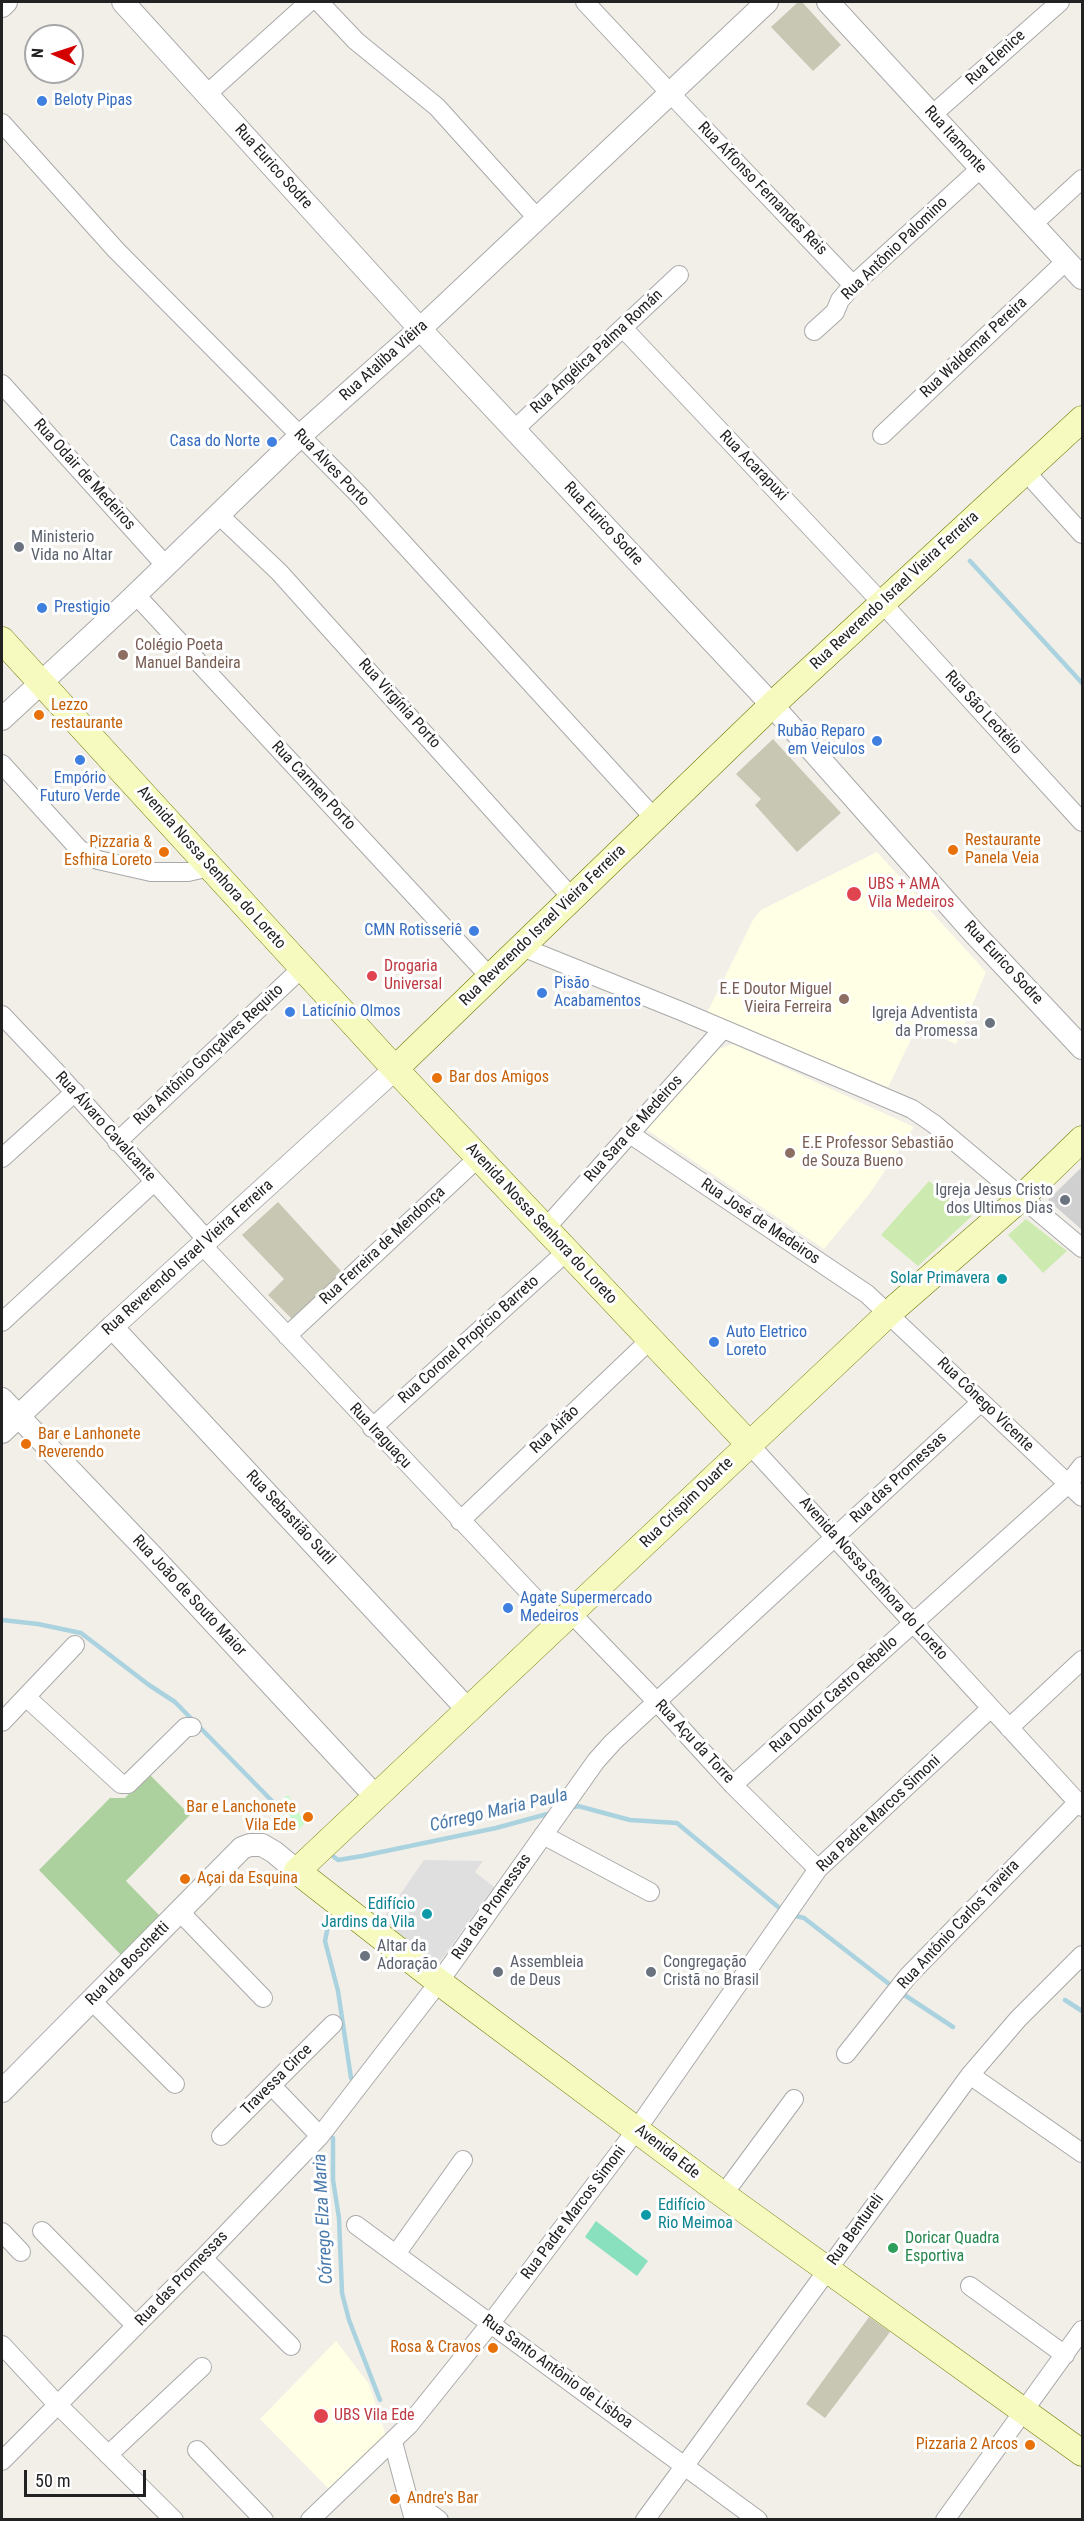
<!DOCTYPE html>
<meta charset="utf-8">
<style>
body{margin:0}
#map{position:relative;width:1084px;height:2521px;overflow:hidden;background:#f2efe9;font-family:"Roboto Condensed",sans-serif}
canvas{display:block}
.frame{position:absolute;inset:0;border:3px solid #222;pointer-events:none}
.north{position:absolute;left:24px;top:24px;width:60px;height:60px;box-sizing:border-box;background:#fff;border:2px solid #a7a7a7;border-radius:50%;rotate:273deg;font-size:16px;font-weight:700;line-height:24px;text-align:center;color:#222}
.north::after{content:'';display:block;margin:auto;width:21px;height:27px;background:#d40000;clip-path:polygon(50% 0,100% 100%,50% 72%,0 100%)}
.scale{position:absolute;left:24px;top:2470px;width:122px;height:27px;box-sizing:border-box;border:3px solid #222;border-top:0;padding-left:8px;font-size:18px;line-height:21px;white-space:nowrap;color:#222;-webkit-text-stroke:4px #fff;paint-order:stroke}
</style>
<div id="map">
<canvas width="1084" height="2521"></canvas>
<div class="frame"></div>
<div class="north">N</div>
<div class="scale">50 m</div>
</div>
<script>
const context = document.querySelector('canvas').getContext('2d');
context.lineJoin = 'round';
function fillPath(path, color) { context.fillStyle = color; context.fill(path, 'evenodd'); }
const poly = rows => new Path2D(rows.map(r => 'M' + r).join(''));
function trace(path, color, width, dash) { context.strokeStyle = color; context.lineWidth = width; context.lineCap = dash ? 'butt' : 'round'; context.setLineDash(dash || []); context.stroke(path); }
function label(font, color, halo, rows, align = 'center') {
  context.font = font + ' "Roboto Condensed",sans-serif'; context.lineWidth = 6; context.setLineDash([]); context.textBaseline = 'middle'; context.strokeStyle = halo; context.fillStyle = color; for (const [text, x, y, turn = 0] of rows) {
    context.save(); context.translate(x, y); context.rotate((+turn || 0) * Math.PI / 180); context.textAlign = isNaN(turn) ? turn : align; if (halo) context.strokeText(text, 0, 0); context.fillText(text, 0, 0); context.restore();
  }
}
const residential = poly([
 [424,1860,483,1861,475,1872,494,1887,438,1964,381,1922]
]);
const education = poly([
 [877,852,986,972,956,1044,917,1027,888,1087,707,1013,753,920,761,910],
 [733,1044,914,1127,870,1193,824,1249,646,1129,719,1049],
 [336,2341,369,2384,386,2435,329,2489,260,2419]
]);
const religious = poly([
 [1082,1167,1082,1230,1048,1200]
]);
const construction = poly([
 [797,3,803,3,841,45,813,71,771,27],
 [773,739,841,813,797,852,755,805,761,799,736,774],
 [278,1202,343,1273,293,1320,268,1295,284,1279,242,1235],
 [869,2317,890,2332,825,2418,806,2404]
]);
const grass = poly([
 [929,1181,972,1216,918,1266,881,1235],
 [1026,1219,1067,1251,1043,1273,1008,1235]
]);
const forest = poly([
 [148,1773,190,1815,126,1881,160,1916,121,1955,39,1870,110,1798,125,1798]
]);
const park = poly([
 [288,1795,305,1823,298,1830,294,1828,277,1804]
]);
const pitch = poly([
 [596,2221,648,2261,637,2276,585,2237]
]);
const stream = poly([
 [970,561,1082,683],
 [2,1620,38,1624,81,1633,149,1685,175,1702,274,1803],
 [571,1808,578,1806,630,1820,677,1823,783,1911],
 [334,1857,338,1860,362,1856,496,1828,551,1813],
 [792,1915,804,1918,893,1987],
 [329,1921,325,1941,338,1991,351,2078],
 [900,1992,953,2027],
 [1065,2000,1082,2011],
 [333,2138,333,2180,339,2218,342,2293,349,2320,380,2400]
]);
const minor = poly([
 [319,2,356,41,437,107,537,218],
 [585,2,670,93,853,285],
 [207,94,309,2],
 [932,115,1060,2],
 [2,123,116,250,359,495,655,819],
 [1032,225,1082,179],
 [623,328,883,604,1082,822],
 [814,331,835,312,840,300,853,285,981,168],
 [2,384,166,566],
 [515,429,679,275],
 [882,435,1066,261],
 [1025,471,1082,534],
 [219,515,279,572,572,898],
 [136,595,490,977],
 [2,764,79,849,98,860,151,872,188,872,210,867],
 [522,947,681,1011,912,1109,934,1124,1082,1248],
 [2,1015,57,1073,207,1240],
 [630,1134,867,1294,1082,1497],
 [117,1142,302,968],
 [2,1158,75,1092],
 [545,1229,723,1029],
 [202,1245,559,1624],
 [2,1322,154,1182],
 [287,1336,479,1157],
 [372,1428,566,1252],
 [749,1444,1082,1807],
 [460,1521,650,1340],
 [571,1613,657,1702,733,1785,818,1869],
 [26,1697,121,1784,128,1784,186,1727,192,1727],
 [2,1722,75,1645],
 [1009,1728,1082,1660],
 [733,1785,1068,1484,1082,1466],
 [543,1835,650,1892],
 [180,1912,263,1998],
 [92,2001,175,2084],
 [846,2054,908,1976,1078,1802],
 [970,2075,1082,2153],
 [272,2086,320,2136],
 [221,2136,333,2024],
 [723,2195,794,2099],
 [356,2225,758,2520],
 [42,2231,136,2326],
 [2,2232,21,2252],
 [396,2254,463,2160],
 [203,2258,291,2346],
 [970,2286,1065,2355],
 [2,2345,56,2403,174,2520],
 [393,2442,414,2520],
 [197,2450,264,2520],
 [108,2455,202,2367],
 [2,2461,203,2258,320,2136,439,1982,596,1761,613,1742,981,1402],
 [409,2498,439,2520],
 [310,2520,409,2425,491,2323,637,2129,818,1869,991,1708],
 [645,2520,970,2075,1018,2019,1082,1955],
 [945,2520,1082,2330]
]);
const tertiary = poly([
 [123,2,420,329,772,705,973,932,1082,1048],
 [828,2,1082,278],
 [2,6,6,2],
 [2,719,126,604,301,435,420,329,767,2],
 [112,1327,468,1710],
 [2,1399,154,1558,375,1796],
 [2,1432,112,1327,395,1069],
 [2,2091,242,1848,250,1845,262,1845,274,1852,297,1871]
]);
const secondary = poly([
 [2,640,395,1069,749,1444],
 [395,1069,772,705,1082,419],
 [1082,1139,1021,1198,889,1313,297,1871,439,1982,718,2191,1082,2453]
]);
const markers = [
 [42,101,6,"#3f7fe0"],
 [272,442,6,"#3f7fe0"],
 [19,547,6,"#6b7280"],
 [42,608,6,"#3f7fe0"],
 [123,655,6,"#8d6e63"],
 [39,715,6,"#e8710a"],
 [877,741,6,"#3f7fe0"],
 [80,760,6,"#3f7fe0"],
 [953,850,6,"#e8710a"],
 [164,852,6,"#e8710a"],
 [854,894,8,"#e0444e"],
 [474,931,6,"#3f7fe0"],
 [372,976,6,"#e0444e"],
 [542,993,6,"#3f7fe0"],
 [844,999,6,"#8d6e63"],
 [290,1012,6,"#3f7fe0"],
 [990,1023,6,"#6b7280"],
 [437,1078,6,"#e8710a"],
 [790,1153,6,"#8d6e63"],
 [1065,1200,6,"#6b7280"],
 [1002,1279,6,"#0f9aa8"],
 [714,1342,6,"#3f7fe0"],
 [26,1444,6,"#e8710a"],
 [508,1608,6,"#3f7fe0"],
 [308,1817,6,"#e8710a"],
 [185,1879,6,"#e8710a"],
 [427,1914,6,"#0f9aa8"],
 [365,1956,6,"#6b7280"],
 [498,1972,6,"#6b7280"],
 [651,1972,6,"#6b7280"],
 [646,2215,6,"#0f9aa8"],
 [893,2248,6,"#2e9e5b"],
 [493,2348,6,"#e8710a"],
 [321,2416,8,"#e0444e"],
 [1030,2445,6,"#e8710a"],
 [395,2499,6,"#e8710a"]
];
const streetNames = [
 ["Rua Elenice",996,58,-42],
 ["Rua Itamonte",955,140,48],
 ["Rua Eurico Sodre",273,167,48],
 ["Rua Affonso Fernandes Reis",762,189,46],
 ["Rua Antônio Palomino",895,249,-44],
 ["Rua Waldemar Pereira",974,348,-43],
 ["Rua Angélica Palma Román",597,352,-43],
 ["Rua Ataliba Viêira",384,361,-42],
 ["Rua Acarapuxi",753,466,46],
 ["Rua Alves Porto",331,468,46],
 ["Rua Odair de Medeiros",84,475,48],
 ["Rua Eurico Sodre",603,524,47],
 ["Rua Reverendo Israel Vieira Ferreira",895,591,-43],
 ["Rua Virgínia Porto",399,704,48],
 ["Rua São Leotélio",983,713,48],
 ["Rua Carmen Porto",313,786,47],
 ["Avenida Nossa Senhora do Loreto",211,868,48],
 ["Rua Reverendo Israel Vieira Ferreira",543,926,-44],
 ["Rua Eurico Sodre",1003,963,47],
 ["Rua Antônio Gonçalves Requito",209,1055,-43],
 ["Rua Álvaro Cavalcante",105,1127,48],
 ["Rua Sara de Medeiros",634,1129,-48],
 ["Rua José de Medeiros",760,1222,34],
 ["Avenida Nossa Senhora do Loreto",541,1224,47],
 ["Rua Ferreira de Mendonça",383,1246,-43],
 ["Rua Reverendo Israel Vieira Ferreira",188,1258,-42],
 ["Rua Coronel Propício Barreto",469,1340,-42],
 ["Rua Cônego Vicente",985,1405,44],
 ["Rua Airão",555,1430,-44],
 ["Rua Iraguaçu",380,1436,47],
 ["Rua das Promessas",899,1478,-43],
 ["Rua Crispim Duarte",687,1503,-44],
 ["Rua Sebastião Sutil",290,1518,47],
 ["Avenida Nossa Senhora do Loreto",873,1579,48],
 ["Rua João de Souto Maior",189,1596,47],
 ["Rua Doutor Castro Rebello",834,1695,-42],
 ["Rua Açu da Torre",694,1742,47],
 ["Rua Padre Marcos Simoni",879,1814,-43],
 ["Rua das Promessas",492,1907,-55],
 ["Rua Antônio Carlos Taveira",959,1925,-47],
 ["Rua Ida Boschetti",128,1964,-45],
 ["Travessa Circe",277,2080,-45],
 ["Avenida Ede",667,2152,38],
 ["Rua Padre Marcos Simoni",574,2213,-53],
 ["Rua Bentureli",856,2230,-54],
 ["Rua das Promessas",182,2279,-46],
 ["Rua Santo Antônio de Lisboa",557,2372,36]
];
const shopNames = [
 ["Beloty Pipas",54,101],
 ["Casa do Norte",260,442,"right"],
 ["Prestigio",54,608],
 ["Rubão Reparo",865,732,"right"],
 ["em Veiculos",865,750,"right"],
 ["Empório",80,779,"center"],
 ["Futuro Verde",80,797,"center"],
 ["CMN Rotisseriê",462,931,"right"],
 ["Pisão",554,984],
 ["Acabamentos",554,1002],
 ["Laticínio Olmos",302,1012],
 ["Auto Eletrico",726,1333],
 ["Loreto",726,1351],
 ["Agate Supermercado",520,1599],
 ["Medeiros",520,1617]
];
const worshipNames = [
 ["Ministerio",31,538],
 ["Vida no Altar",31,556],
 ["Igreja Adventista",978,1014,"right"],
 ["da Promessa",978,1032,"right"],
 ["Igreja Jesus Cristo",1053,1191,"right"],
 ["dos Ultimos Dias",1053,1209,"right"],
 ["Altar da",377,1947],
 ["Adoração",377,1965],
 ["Assembleia",510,1963],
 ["de Deus",510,1981],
 ["Congregação",663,1963],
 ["Cristã no Brasil",663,1981]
];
const educationNames = [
 ["Colégio Poeta",135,646],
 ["Manuel Bandeira",135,664],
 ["E.E Doutor Miguel",832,990,"right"],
 ["Vieira Ferreira",832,1008,"right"],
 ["E.E Professor Sebastião",802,1144],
 ["de Souza Bueno",802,1162]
];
const foodNames = [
 ["Lezzo",51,706],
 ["restaurante",51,724],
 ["Restaurante",965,841],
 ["Panela Veia",965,859],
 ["Pizzaria &",152,843,"right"],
 ["Esfhira Loreto",152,861,"right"],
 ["Bar dos Amigos",449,1078],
 ["Bar e Lanhonete",38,1435],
 ["Reverendo",38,1453],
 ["Bar e Lanchonete",296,1808,"right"],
 ["Vila Ede",296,1826,"right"],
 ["Açai da Esquina",197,1879],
 ["Rosa & Cravos",481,2348,"right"],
 ["Pizzaria 2 Arcos",1018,2445,"right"],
 ["Andre's Bar",407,2499]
];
const healthNames = [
 ["UBS + AMA",868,885],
 ["Vila Medeiros",868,903],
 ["Drogaria",384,967],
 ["Universal",384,985],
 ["UBS Vila Ede",334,2416]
];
const cultureNames = [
 ["Solar Primavera",990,1279],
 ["Edifício",415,1905],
 ["Jardins da Vila",415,1923],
 ["Edifício",658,2206,"left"],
 ["Rio Meimoa",658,2224,"left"]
];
const leisureNames = [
 ["Doricar Quadra",905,2239],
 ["Esportiva",905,2257]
];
const waterNames = [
 ["Córrego Maria Paula",499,1811,-13],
 ["Córrego Elza Maria",324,2219,-93]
];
fillPath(residential, '#e0dfdf');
fillPath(education, '#ffffe5');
fillPath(religious, '#d0d0d0');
fillPath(construction, '#c7c7b4');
fillPath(grass, '#cdebb0');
fillPath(forest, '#add19e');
fillPath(park, '#c8facc');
fillPath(pitch, '#88e0be');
trace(stream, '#aad3df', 4.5);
trace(minor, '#a9a9a9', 20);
trace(tertiary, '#a9a9a9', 24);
trace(secondary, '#707d05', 27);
trace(minor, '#fff', 18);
trace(tertiary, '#fff', 22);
trace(secondary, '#f7fabf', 26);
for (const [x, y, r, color] of markers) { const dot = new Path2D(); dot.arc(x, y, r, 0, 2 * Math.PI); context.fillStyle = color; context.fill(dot); trace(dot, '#fff', 2); }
label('16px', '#222', '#fff', streetNames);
label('16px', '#366cbe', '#fff', shopNames, 'left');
label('16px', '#5b616d', '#fff', worshipNames, 'left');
label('16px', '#785e54', '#fff', educationNames, 'left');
label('16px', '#c56008', '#fff', foodNames, 'left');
label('16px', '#be3a42', '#fff', healthNames, 'left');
label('16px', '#0d838f', '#fff', cultureNames, 'right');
label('16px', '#27864d', '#fff', leisureNames, 'left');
label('italic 18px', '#4a7aab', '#fff', waterNames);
</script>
